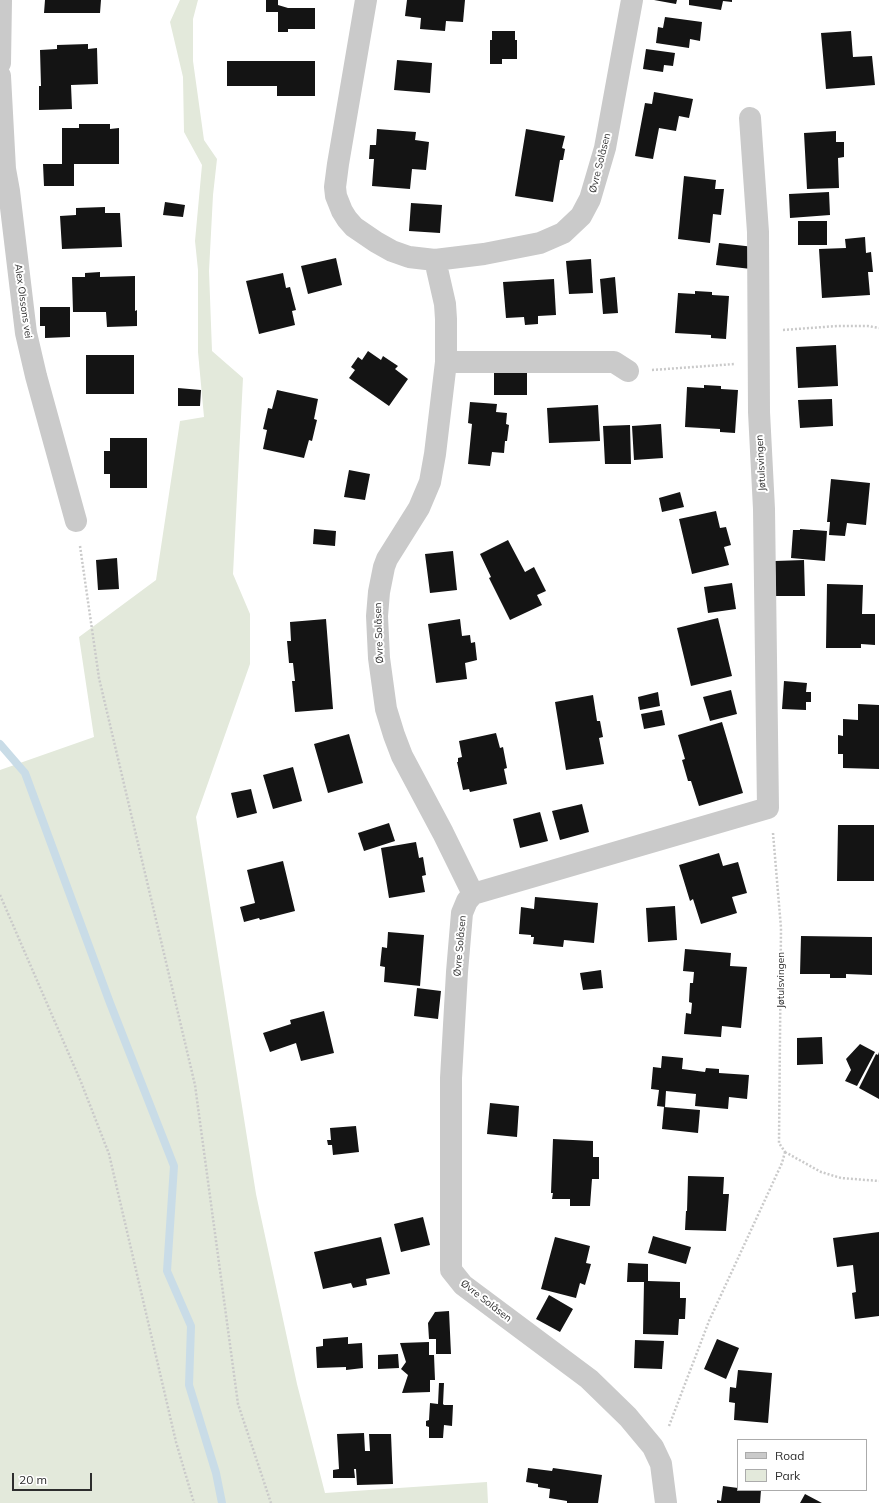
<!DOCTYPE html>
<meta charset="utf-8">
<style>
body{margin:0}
#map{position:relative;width:879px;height:1503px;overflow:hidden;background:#fff;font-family:Mulish,sans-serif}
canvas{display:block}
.legend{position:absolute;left:737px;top:1439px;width:130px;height:52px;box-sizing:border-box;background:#fff;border:1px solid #ababab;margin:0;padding:5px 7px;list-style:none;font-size:12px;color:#2d2d2d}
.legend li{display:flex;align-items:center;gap:8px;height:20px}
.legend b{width:20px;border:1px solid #ababab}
.scale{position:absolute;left:12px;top:1473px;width:80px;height:18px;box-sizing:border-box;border:2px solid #2d2d2d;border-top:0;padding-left:5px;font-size:12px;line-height:14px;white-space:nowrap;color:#2d2d2d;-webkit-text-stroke:3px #fff;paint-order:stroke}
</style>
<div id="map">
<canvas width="879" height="1503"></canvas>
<ul class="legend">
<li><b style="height:5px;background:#cacaca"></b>Road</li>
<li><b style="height:11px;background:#e3e9db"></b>Park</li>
</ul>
<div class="scale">20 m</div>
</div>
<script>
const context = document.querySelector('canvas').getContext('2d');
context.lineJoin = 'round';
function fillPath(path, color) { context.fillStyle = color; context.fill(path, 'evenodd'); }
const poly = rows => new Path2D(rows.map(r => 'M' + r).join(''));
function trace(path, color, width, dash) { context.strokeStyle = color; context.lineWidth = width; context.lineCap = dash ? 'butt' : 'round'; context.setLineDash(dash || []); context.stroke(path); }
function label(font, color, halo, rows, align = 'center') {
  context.font = font + ' Mulish,sans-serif'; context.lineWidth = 4; context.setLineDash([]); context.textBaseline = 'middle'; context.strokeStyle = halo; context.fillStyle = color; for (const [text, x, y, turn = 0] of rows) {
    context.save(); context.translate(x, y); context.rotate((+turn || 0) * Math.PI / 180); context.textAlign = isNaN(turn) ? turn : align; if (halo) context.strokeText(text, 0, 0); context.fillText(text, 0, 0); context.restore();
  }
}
const green = poly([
 [180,0,198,0,193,19,193,61,204,140,217,159,213,195,209,271,212,351,243,378,233,574,250,614,250,664,196,817,256,1194,297,1384,325,1493,487,1482,488,1503,0,1503,0,770,94,737,79,637,156,580,180,421,204,417,198,352,198,270,195,241,202,165,184,132,183,77,170,22]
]);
const stream = poly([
 [0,744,25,773,110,1003,174,1166,167,1271,191,1326,189,1385,216,1473,222,1503]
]);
const building = poly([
 [45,0,101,0,100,13,44,13],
 [266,0,278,0,278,5,288,8,315,8,315,29,288,29,288,32,278,32,278,12,266,12],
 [407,0,465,0,463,22,446,21,445,31,420,29,421,18,405,16],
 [654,0,677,0,676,4],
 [689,0,732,0,732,2,723,1,721,10,689,5],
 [665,17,702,22,700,41,690,39,689,48,656,43,658,27,663,28],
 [492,31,515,31,515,40,517,40,517,59,502,59,502,64,490,64,490,40,492,40],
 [851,31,853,57,872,56,875,85,826,89,821,33],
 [88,44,88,49,97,48,98,84,71,85,72,109,39,110,39,86,41,86,40,50,57,49,57,45],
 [646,49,675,53,673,66,664,65,663,72,643,69],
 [397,60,432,63,430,93,394,90],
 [227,61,315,61,315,96,277,96,277,86,227,86],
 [654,92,693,99,689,118,679,116,676,131,659,128,653,159,635,156,645,103,652,104],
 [79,124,110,124,110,129,119,128,119,164,74,164,74,186,44,186,43,164,62,164,62,128,79,128],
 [377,129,416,132,415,140,429,142,426,170,412,169,410,189,372,186,374,159,369,159,370,145,376,145],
 [526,129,565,136,562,148,565,149,563,160,560,160,553,202,515,196],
 [836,131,836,142,844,142,844,157,838,158,839,188,807,189,804,133],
 [684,176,716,180,715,189,724,189,721,215,713,214,710,243,678,239],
 [829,192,830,215,790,218,789,194],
 [165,202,185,205,183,217,163,215],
 [411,203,442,205,440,233,409,231],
 [105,207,105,213,120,213,122,247,62,249,60,216,76,215,76,208],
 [798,221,827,221,827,245,798,245],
 [865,237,866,253,871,252,873,272,868,272,870,295,822,298,819,249,846,248,845,239],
 [719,243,754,247,751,269,716,265],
 [336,258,342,285,308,294,301,266],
 [591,259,593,293,569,294,566,261],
 [100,272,100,277,135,276,135,311,137,310,137,326,107,327,106,312,73,312,72,277,85,277,85,273],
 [283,273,286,288,290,287,296,310,292,311,295,325,259,334,246,281],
 [615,277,618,313,603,314,600,279],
 [554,279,556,315,538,316,538,324,525,325,524,317,506,318,503,282],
 [695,291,712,292,712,295,729,296,726,339,711,338,711,335,675,333,678,293,695,294],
 [40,307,70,307,70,337,45,338,45,326,40,326],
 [836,345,838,386,798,388,796,347],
 [368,351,381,360,383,356,398,366,395,369,408,379,389,406,349,378,355,370,351,367,358,357,362,360],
 [86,355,134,355,134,394,86,394],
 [527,371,527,395,494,395,494,372],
 [704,385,721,386,721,389,738,390,735,433,720,432,720,429,685,427,687,387,704,388],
 [178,388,201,390,200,406,178,406],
 [277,390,318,399,314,419,317,420,312,441,309,440,304,458,263,449,267,430,263,429,268,408,272,409],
 [832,399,833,426,800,428,798,400],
 [470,402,497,404,496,412,507,413,506,424,509,425,507,441,505,441,504,453,492,452,490,466,468,464,472,424,468,423],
 [598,405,600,441,549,443,547,408],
 [661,424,663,458,634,460,632,426],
 [630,425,631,464,605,464,603,426],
 [110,438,147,438,147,488,110,488,110,474,104,474,104,451,110,451],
 [349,470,370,474,365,500,344,497],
 [831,479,870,483,866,525,847,523,845,536,829,535,830,522,827,522],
 [680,492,684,507,662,512,659,498],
 [716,511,720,528,726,527,731,545,724,547,729,565,692,574,679,519],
 [314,529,336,531,335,546,313,544],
 [800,529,827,531,825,561,791,558,793,530,800,530],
 [508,540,525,572,534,567,546,591,537,595,542,605,510,620,489,578,491,577,480,554],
 [453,551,457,590,430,593,425,554],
 [117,558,119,589,98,590,96,560],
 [804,560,805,596,776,596,775,561],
 [732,583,736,609,708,613,704,587],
 [827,584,863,585,862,614,875,614,875,645,861,644,861,648,826,648],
 [718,618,732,676,691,686,677,628],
 [326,619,333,709,295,712,292,681,295,681,293,663,289,663,287,641,291,641,290,622],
 [460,619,462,636,470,635,471,643,475,642,477,660,465,663,467,679,436,683,428,624],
 [784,681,807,683,806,692,811,692,811,702,806,702,806,710,782,709],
 [731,690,737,714,710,721,703,697],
 [658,692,660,706,640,710,638,697],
 [593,695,597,721,600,721,603,737,599,738,604,764,566,770,555,702],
 [858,704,879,705,879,769,843,768,843,754,838,754,838,735,843,736,843,719,858,720],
 [662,710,665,725,644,729,641,714],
 [722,722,743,793,699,806,691,781,688,781,682,760,685,759,678,735],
 [496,733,500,748,503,747,507,768,504,769,507,784,470,792,469,789,463,790,457,762,458,762,458,758,462,757,459,741],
 [349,734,363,783,328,793,314,744],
 [293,767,302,801,273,809,263,775],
 [251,789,257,813,237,818,231,793],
 [582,804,589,832,560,840,552,811],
 [540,812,548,841,520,848,513,819],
 [389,823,395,841,364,851,358,833],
 [838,825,874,825,874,881,837,881],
 [416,842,419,858,423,857,426,875,422,876,425,892,389,898,381,848],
 [719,853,723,866,738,862,747,893,732,897,737,913,701,924,693,899,690,901,679,865],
 [283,861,295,911,260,920,259,918,244,922,240,907,255,903,247,870],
 [535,897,598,903,594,943,564,940,563,947,533,944,534,937,531,937,531,935,519,934,521,907,534,909],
 [675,906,677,940,648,942,646,908],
 [388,932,424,935,420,986,384,982,385,967,380,966,382,947,387,948],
 [801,936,872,937,872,975,846,974,846,978,830,978,830,974,800,974],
 [685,949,731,953,730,966,747,967,741,1028,722,1026,721,1037,684,1034,686,1013,691,1014,692,1003,689,1002,690,983,693,983,694,972,683,971],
 [601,970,603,988,583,990,580,973],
 [417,988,441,991,438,1019,414,1016],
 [324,1011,334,1053,301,1061,296,1043,270,1052,263,1033,291,1024,290,1020],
 [822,1037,823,1064,797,1065,797,1038],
 [860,1044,875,1052,857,1086,845,1081,851,1070,846,1059],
 [879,1052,879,1099,859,1088,876,1054,878,1055],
 [662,1056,683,1058,682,1069,705,1072,706,1068,719,1069,719,1073,749,1075,747,1099,729,1097,728,1109,695,1106,696,1094,666,1091,665,1107,657,1106,659,1090,651,1089,653,1067,661,1068],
 [490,1103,519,1106,517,1137,487,1134],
 [664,1107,700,1110,698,1133,662,1129],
 [356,1126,359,1152,333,1155,332,1145,328,1145,327,1140,331,1140,330,1128],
 [553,1139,593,1141,593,1157,599,1157,599,1179,592,1179,590,1206,570,1206,570,1199,552,1199,553,1193,551,1193],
 [688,1176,724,1177,723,1194,729,1194,726,1231,685,1230,686,1211,687,1211],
 [423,1217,430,1245,401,1252,394,1224],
 [879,1232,879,1316,855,1319,852,1293,856,1292,853,1265,837,1267,833,1238],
 [653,1236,691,1247,686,1264,648,1253],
 [381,1237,390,1274,366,1279,367,1285,353,1288,351,1283,323,1289,314,1252],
 [555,1237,590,1246,586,1263,591,1264,585,1285,580,1283,576,1298,541,1289],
 [628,1263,648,1264,648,1281,680,1282,680,1298,686,1298,685,1319,679,1319,678,1335,643,1334,644,1282,627,1282],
 [549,1295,573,1309,560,1332,536,1319],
 [449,1311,451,1354,436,1354,436,1339,429,1339,428,1323,435,1312],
 [348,1337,348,1344,362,1343,363,1368,346,1370,346,1367,317,1368,316,1347,323,1346,323,1339],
 [717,1339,739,1348,726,1379,704,1369],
 [635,1340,664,1341,662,1369,634,1368],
 [429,1342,429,1355,434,1355,435,1380,430,1380,430,1392,402,1393,408,1375,401,1369,406,1362,400,1343],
 [398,1354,399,1368,378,1369,378,1355],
 [738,1370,772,1373,768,1423,734,1420,735,1403,729,1402,730,1387,736,1388],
 [439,1383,444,1383,443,1404,444,1405,453,1405,452,1426,444,1425,443,1438,429,1438,429,1427,426,1426,426,1421,429,1420,430,1403,438,1404],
 [364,1433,365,1451,370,1451,369,1434,391,1434,393,1484,357,1485,356,1469,354,1469,355,1478,333,1478,333,1470,339,1469,337,1434],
 [528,1468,552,1471,553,1468,602,1475,598,1503,567,1503,567,1501,549,1498,550,1489,538,1487,538,1484,526,1482],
 [723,1486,738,1488,738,1490,761,1490,760,1503,717,1503,717,1500,721,1501],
 [805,1494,822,1503,800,1503]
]);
const path = poly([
 [783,330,837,326,868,326,879,328],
 [652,370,735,364],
 [80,546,99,678,195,1085,238,1404,271,1503],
 [773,833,781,928,779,1143,785,1152],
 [0,895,81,1082,109,1154,176,1442,194,1503],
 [785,1152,821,1172,841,1178,879,1181],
 [669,1426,709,1321,782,1163,785,1152]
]);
const minor = poly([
 [366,0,338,164,335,187,336,196,342,211,347,219,354,227,376,242,392,251,409,257,435,260,484,254,540,243,563,233,581,216,590,199,605,148,632,0],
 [0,63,1,0],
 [0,76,5,169,9,191,26,333,36,376,76,521],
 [435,260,445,304,446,319,446,362,435,454,430,482,419,508,387,559,384,567,379,592,377,616,379,658,386,709,394,735,402,756,443,833,473,894],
 [446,362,614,362,628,371],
 [666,1503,661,1464,653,1447,628,1417,589,1379,463,1285,451,1270,451,1078,457,972,462,913,467,901,473,894,768,808,764,509,759,412,758,232,750,118]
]);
const streetNames = [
 ["Øvre Solåsen",600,163,-76],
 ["Alex Olssons vei",23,301,82],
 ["Jøtulsvingen",761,463,-93],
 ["Øvre Solåsen",379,633,-92],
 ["Øvre Solåsen",460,946,-85],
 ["Jøtulsvingen",781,980,-90],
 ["Øvre Solåsen",486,1301,38]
];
fillPath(green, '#e3e9db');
trace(stream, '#c9dce7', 8);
fillPath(building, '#141414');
trace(path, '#cacaca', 2.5, [2, 2]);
trace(minor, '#cacaca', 22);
label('10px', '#2d2d2d', '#fff', streetNames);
</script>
